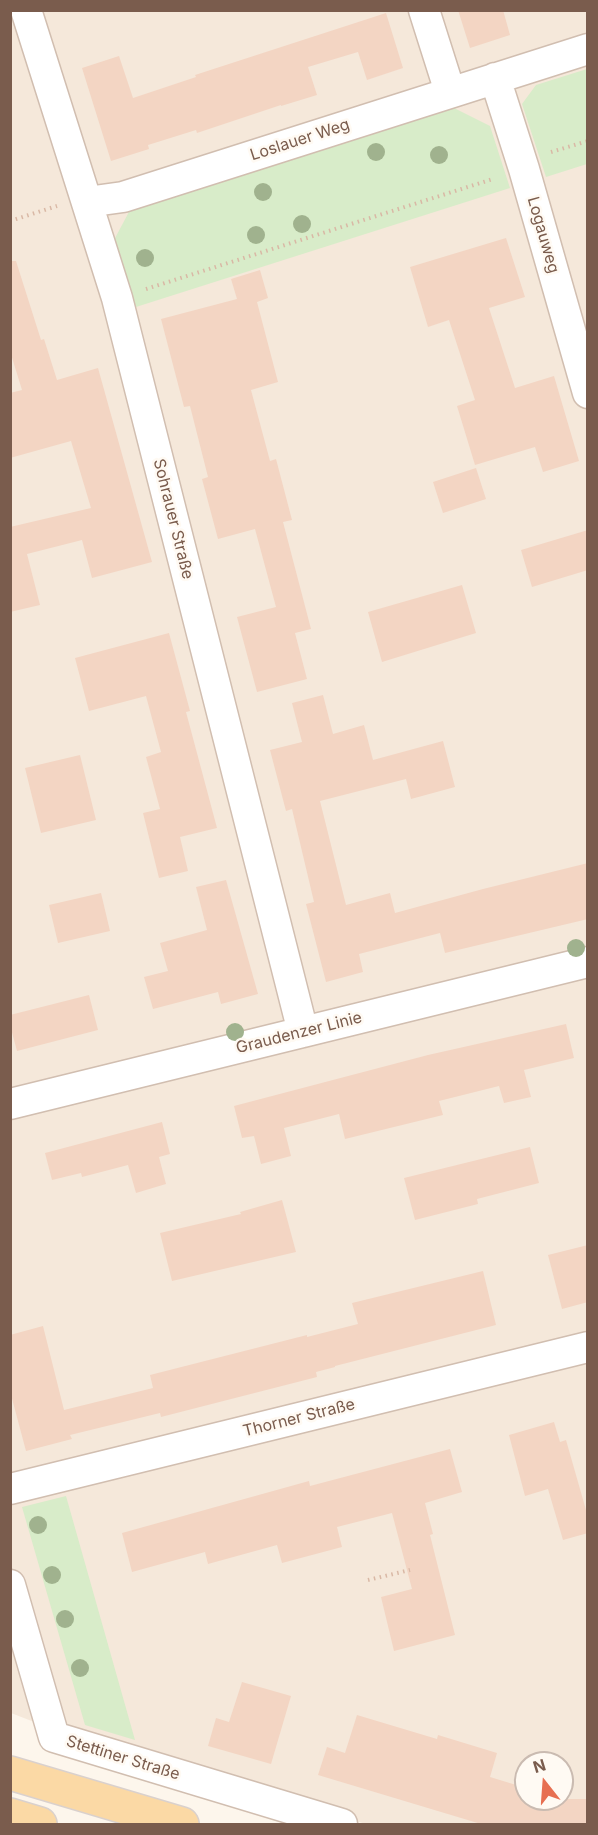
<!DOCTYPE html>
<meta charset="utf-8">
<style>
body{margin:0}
#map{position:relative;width:598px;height:1835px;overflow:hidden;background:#fdf6ec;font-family:Inter,sans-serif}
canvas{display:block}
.frame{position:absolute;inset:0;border:12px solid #7a5c4d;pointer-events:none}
.north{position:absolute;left:514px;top:1751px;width:60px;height:60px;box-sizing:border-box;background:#fffaf3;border:2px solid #cabbb1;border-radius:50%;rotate:343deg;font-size:16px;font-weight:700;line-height:24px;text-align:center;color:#7a5c4d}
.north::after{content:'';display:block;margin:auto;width:21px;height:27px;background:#e76f51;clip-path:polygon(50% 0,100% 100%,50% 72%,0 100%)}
</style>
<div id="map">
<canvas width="598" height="1835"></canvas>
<div class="frame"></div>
<div class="north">N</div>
</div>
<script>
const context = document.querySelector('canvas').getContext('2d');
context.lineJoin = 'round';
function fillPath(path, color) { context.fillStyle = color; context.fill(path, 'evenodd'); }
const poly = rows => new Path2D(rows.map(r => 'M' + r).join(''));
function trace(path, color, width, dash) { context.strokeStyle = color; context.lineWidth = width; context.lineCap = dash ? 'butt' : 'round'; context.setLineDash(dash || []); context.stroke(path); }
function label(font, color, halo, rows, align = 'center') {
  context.font = font + ' Inter,sans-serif'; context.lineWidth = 5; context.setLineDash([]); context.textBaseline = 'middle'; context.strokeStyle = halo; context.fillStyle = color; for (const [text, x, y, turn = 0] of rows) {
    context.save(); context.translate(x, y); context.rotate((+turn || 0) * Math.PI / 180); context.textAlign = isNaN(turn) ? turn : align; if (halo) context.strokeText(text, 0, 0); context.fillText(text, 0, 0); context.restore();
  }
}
const residential = poly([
 [10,11,587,11,587,1824,366,1824,60,1732,11,1713],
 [526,1763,562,1763,562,1799,526,1799]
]);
const green = poly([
 [587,69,587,164,546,177,522,104,536,85],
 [454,108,490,126,510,188,136,307,114,240,130,210],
 [66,1496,135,1740,85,1725,22,1507]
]);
const building = poly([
 [458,10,503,10,510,35,470,48],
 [386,13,403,68,367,80,358,52,308,67,317,95,281,106,281,105,197,133,196,130,148,145,149,149,111,161,82,68,119,56,133,98,196,77,195,75],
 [506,238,525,297,489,308,515,388,554,376,579,461,543,472,535,447,475,465,457,406,475,400,449,320,428,327,410,267],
 [10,261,16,261,41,340,44,339,57,380,98,368,152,562,92,578,82,540,27,554,40,605,10,612,10,527,91,508,71,441,10,458,10,393,22,390,10,351],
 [260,270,268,298,257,302,278,382,251,390,270,461,276,459,292,520,283,522,311,629,295,633,307,679,257,692,237,617,276,607,255,529,218,539,202,479,208,477,190,406,184,407,161,319,237,299,231,279],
 [476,468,486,499,443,513,433,482],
 [588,530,588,570,532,587,521,550],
 [462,585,476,633,382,662,368,612],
 [169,633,190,711,186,712,217,828,180,837,188,871,159,878,143,813,160,809,146,757,161,752,146,696,89,711,75,658],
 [323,695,333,734,364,725,373,760,443,741,455,787,411,799,406,779,320,801,346,905,390,893,395,913,483,889,588,863,588,919,445,953,440,933,359,954,363,972,326,982,306,904,314,902,292,809,286,811,270,750,302,742,292,703],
 [80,755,96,820,41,833,25,768],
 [226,880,258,994,221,1004,218,992,153,1009,144,977,168,971,160,943,207,930,196,887],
 [101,893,110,931,58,943,49,905],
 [89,995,98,1030,17,1051,10,1025,10,1015],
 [566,1024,574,1058,524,1070,531,1097,504,1103,499,1086,439,1101,443,1115,345,1139,339,1114,284,1128,291,1156,261,1164,254,1136,242,1138,234,1106,428,1055],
 [162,1122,170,1154,159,1157,166,1184,136,1193,128,1165,82,1177,81,1173,52,1180,45,1153],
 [530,1147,539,1183,477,1199,478,1204,415,1220,404,1178],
 [282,1200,296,1252,172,1281,160,1233,241,1214,240,1212],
 [588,1245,588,1302,562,1309,548,1255],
 [483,1271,496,1325,335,1366,335,1367,316,1372,317,1377,161,1417,160,1413,70,1435,72,1439,26,1451,10,1391,10,1335,43,1326,64,1410,153,1388,150,1375,307,1335,307,1337,358,1324,352,1303],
 [554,1422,560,1442,566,1440,588,1517,588,1533,563,1540,548,1489,525,1496,509,1435],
 [450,1449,462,1492,425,1503,433,1534,430,1535,455,1635,394,1651,381,1597,412,1589,392,1513,337,1527,342,1547,282,1563,277,1545,208,1564,205,1552,132,1572,122,1533,309,1481,310,1486],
 [242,1682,291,1696,271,1764,208,1746,216,1718,229,1722],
 [357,1715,437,1739,438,1735,497,1753,490,1777,526,1788,526,1799,588,1799,588,1824,481,1824,318,1775,327,1747,345,1753]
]);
const path = poly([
 [551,152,588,141],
 [10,221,57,206],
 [146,289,493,179],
 [368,1580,410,1570]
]);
const street = poly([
 [26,10,117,298,303,1032],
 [424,10,450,92],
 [495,78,524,169,588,393],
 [87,202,123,197,588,49],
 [10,1104,588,962],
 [10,1489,588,1347],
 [10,1585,54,1737,342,1824]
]);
const primary = poly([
 [10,1773,182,1824],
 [10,1815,40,1824]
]);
const trees = [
 [376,152],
 [439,155],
 [263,192],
 [302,224],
 [256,235],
 [145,258],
 [576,948],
 [235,1032],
 [38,1525],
 [52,1575],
 [65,1619],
 [80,1668]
];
const streetNames = [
 ["Loslauer Weg",300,140,-18],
 ["Logauweg",543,235,74],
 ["Sohrauer Straße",173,519,76],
 ["Graudenzer Linie",299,1033,-14],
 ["Thorner Straße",299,1418,-14],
 ["Stettiner Straße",123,1758,17]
];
fillPath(residential, '#f5e8da');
fillPath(green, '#d8ecc9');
fillPath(building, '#f3d5c3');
trace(street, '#d1beb0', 33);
trace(primary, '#dad1cd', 36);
trace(path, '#d9b8a5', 4, [1.5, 4.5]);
trace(street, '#fff', 30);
trace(primary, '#fbd9a5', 33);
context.fillStyle = '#a0b28e';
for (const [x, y] of trees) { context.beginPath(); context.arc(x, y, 9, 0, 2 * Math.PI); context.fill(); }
label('16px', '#7a5c4d', '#fffaf3', streetNames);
</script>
